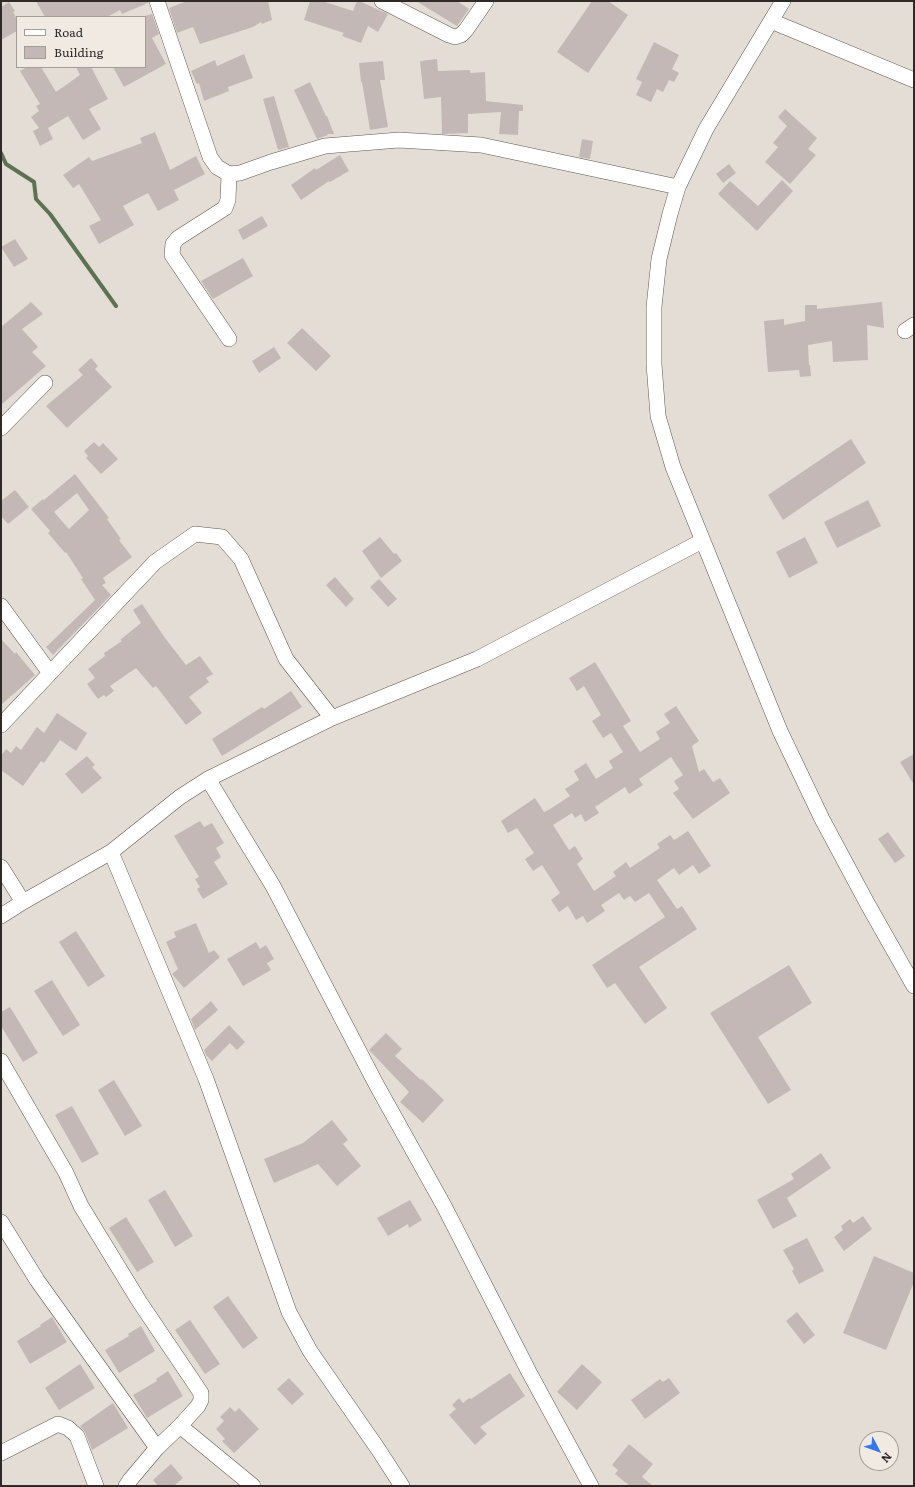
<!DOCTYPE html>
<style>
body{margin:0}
#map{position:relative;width:915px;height:1487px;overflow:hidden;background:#e4ddd6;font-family:Literata,serif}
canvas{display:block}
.frame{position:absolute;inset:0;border:2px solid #2d2a27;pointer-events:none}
.legend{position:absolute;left:16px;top:16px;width:130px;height:52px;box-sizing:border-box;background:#f1eae3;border:1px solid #a39d98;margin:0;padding:5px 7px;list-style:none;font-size:12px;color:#2d2a27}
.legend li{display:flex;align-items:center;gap:8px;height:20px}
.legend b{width:20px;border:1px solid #a39d98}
.north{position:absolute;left:859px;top:1431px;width:40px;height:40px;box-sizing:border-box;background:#f1eae3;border:1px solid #a39d98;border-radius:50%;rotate:131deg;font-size:11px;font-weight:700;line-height:16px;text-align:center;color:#2d2a27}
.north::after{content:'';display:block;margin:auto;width:14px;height:18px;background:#3977e6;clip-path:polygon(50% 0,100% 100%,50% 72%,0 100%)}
</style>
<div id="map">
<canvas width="915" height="1487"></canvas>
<div class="frame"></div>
<ul class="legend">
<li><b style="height:5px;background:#fff"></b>Road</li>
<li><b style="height:11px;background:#c3b8b5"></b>Building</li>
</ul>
<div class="north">N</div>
</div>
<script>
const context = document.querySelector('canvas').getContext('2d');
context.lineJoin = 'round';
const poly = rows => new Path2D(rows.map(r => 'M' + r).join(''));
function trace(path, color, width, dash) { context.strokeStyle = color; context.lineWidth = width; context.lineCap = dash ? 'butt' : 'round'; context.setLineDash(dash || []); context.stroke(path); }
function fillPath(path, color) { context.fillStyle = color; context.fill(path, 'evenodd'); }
const stream = poly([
 [1,153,6,164,34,182,36,199,50,214,116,306]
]);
const building = poly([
 [36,1,148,1,148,3,122,14,120,10,107,17,45,17],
 [187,1,268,1,272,20,262,24,261,22,253,27,200,44,193,27,177,33,169,8],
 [310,1,322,1,353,11,357,1,359,1,388,14,378,32,368,26,361,43,342,36,344,33,304,20],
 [416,1,457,1,469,9,457,26],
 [592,1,608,1,628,15,588,73,557,52],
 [9,2,15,11,13,12,17,19,17,31,1,40,1,7],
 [152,14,159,34,152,38,166,64,124,87,113,67,145,67,145,16],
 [654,42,679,55,672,69,679,73,674,82,669,80,663,92,657,89,651,102,636,95,642,82,636,79],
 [244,54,253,78,228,87,229,91,204,101,199,83,197,84,191,71,215,60,217,66],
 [437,59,438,71,470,70,470,73,485,72,486,101,523,105,523,111,519,111,518,135,499,134,501,112,468,114,468,133,442,134,441,97,424,99,420,61],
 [383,61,385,80,380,80,388,127,370,130,362,82,361,82,359,63],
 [27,67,41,67,56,92,80,75,76,67,91,67,108,99,89,109,101,129,83,140,68,116,48,128,53,139,40,146,33,131,39,128,31,117,39,111,36,106,40,104,20,71],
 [310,82,326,116,327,116,334,134,327,134,328,135,317,139,294,90],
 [274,96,289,147,278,150,263,99],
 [785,109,817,138,808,149,816,155,790,184,765,162,778,147,773,143,787,126,778,117],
 [155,132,170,170,196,156,205,174,174,190,179,200,158,211,148,193,123,206,134,225,99,244,89,226,101,220,79,184,73,188,63,175,89,157,92,161,142,143,140,138],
 [582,139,593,141,590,159,579,157],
 [340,155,349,171,330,182,329,181,301,200,291,185,315,168,316,170],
 [729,164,736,173,723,183,716,174],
 [782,180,793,191,757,231,718,194,730,181,758,206],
 [262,216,268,226,243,240,238,230],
 [15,239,28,259,14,267,1,247],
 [243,258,253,276,213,299,201,281],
 [31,302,43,314,22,329,38,347,32,352,46,366,1,405,1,327],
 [882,302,884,328,867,325,868,360,833,362,832,341,808,345,809,365,810,365,811,376,800,377,799,370,768,372,764,321,784,319,784,325,805,321,805,305,817,305,817,309],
 [302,328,331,356,316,371,287,343],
 [274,347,281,358,259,373,252,361],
 [91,358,98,366,95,369,112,387,67,428,46,406,83,375,78,370],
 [851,439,866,463,783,520,768,495],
 [94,442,99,447,103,443,118,459,101,474,86,458,88,456,84,451],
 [75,474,109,518,107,519,121,539,119,540,132,557,103,578,106,583,102,585,111,595,53,655,46,647,95,600,81,579,83,578,66,552,65,553,48,533,50,531,31,509,43,499,44,500],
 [77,493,89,510,69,529,54,512],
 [15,490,29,507,8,524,1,516,1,501],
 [868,500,881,526,837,548,824,522],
 [380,537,394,554,396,553,402,561,381,578,362,551],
 [805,537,818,563,789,578,776,552],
 [335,577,354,599,346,607,326,585],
 [379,579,397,599,388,607,370,587],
 [142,604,165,638,186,665,200,656,213,674,206,678,209,682,189,697,202,713,186,725,156,686,153,688,136,668,110,686,114,691,106,697,104,695,98,699,87,684,95,678,88,669,105,656,104,653,122,641,120,640,141,623,133,610],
 [1,639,15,654,16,652,35,675,1,705],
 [595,662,631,721,623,726,640,752,660,739,656,732,670,723,664,714,676,706,699,741,692,746,699,772,704,769,713,782,720,778,730,793,693,819,673,793,679,789,674,781,683,775,671,757,639,779,643,785,629,794,625,787,595,807,599,813,585,822,581,814,575,818,572,813,553,825,569,850,575,846,583,859,577,864,594,891,616,876,613,872,626,862,630,868,660,848,657,844,670,835,674,840,688,831,711,866,699,874,693,865,679,875,674,868,657,880,677,909,682,906,697,929,639,967,667,1008,645,1024,615,983,607,988,592,965,665,917,649,893,635,902,630,896,624,900,619,893,601,905,605,911,587,923,583,916,576,920,568,906,559,912,551,900,560,893,542,865,533,871,525,859,534,853,517,828,508,833,501,821,535,798,544,812,550,809,570,796,565,789,579,780,574,771,586,763,596,779,613,768,609,761,623,752,611,733,603,738,592,721,601,715,584,686,577,691,569,678],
 [291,691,302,707,222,756,212,739,262,707,264,709],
 [57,713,87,733,76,751,60,740,44,763,41,761,23,786,1,770,1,756,6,749,11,753,16,746,21,750,37,727,44,733],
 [914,754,914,785,900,762],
 [87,756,95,765,92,767,102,778,82,794,65,774],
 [200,821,204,827,212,823,224,843,216,848,221,857,214,862,228,884,203,899,197,889,200,887,195,879,199,877,174,836],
 [888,832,905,856,895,863,878,839],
 [196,923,209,953,214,950,220,957,184,988,172,974,178,969,166,942,176,937,174,932],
 [76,931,105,976,88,987,59,942],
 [256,942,260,949,266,945,274,959,267,963,271,970,243,986,227,959],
 [789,965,812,1003,758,1037,791,1090,768,1104,710,1013],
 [52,980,80,1025,63,1036,34,991],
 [211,1001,218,1010,195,1030,191,1019],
 [10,1007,38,1053,23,1062,1,1026,1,1012],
 [229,1025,245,1042,237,1050,230,1043,212,1061,206,1055,204,1050],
 [386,1033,402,1049,395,1056,421,1080,422,1079,444,1100,423,1123,400,1102,409,1092,369,1050],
 [114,1080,142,1126,125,1136,98,1090],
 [72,1106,99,1154,82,1163,55,1115],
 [332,1120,348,1140,343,1144,361,1166,337,1186,318,1164,274,1183,264,1159,303,1143],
 [821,1153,831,1168,787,1198,797,1216,773,1229,757,1200,794,1179,791,1174],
 [165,1190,193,1236,175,1247,148,1200],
 [410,1200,422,1220,409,1228,408,1224,388,1236,377,1218],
 [863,1216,872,1229,844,1251,834,1237,843,1230,841,1226,850,1219,853,1223],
 [126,1217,154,1262,137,1272,109,1228],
 [807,1238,824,1271,799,1284,792,1271,794,1269,783,1250],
 [874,1256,914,1273,914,1282,886,1350,843,1333],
 [228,1296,258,1338,243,1349,213,1307],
 [797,1312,815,1335,804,1344,786,1321],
 [52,1317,67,1342,30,1364,17,1341,41,1326,40,1325],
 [190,1320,220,1364,205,1374,175,1330],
 [141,1326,155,1351,119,1373,105,1350,129,1336,128,1334],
 [80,1364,95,1388,59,1410,45,1388],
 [582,1364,602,1382,577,1410,557,1392],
 [168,1371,183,1396,147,1418,133,1395,157,1381,156,1379],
 [510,1373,525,1396,480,1427,487,1434,475,1445,449,1415,456,1409,452,1405,459,1398,463,1403,469,1398,471,1399],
 [289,1378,304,1394,292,1405,277,1389],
 [669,1378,680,1393,645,1419,631,1400,660,1379,663,1382],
 [113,1403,128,1428,92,1450,85,1432,80,1426],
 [230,1407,235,1412,239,1408,259,1429,234,1453,222,1441,225,1439,216,1429,224,1421,220,1417],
 [629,1444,653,1464,642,1477,653,1486,630,1486,615,1474,618,1470,612,1465],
 [171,1464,183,1478,174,1486,158,1486,153,1480]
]);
const minor = poly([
 [157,1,210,157,217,167,229,174,240,173,271,162,325,146,399,140,481,145,678,187],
 [382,1,449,35,455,37,461,35,466,30,486,1],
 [783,1,706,129,678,187,670,214,659,259,654,307,654,364,658,416,673,467,780,731,822,819,867,903,914,986],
 [771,21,914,80],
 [229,174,228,200,225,208,178,238,173,244,172,255,229,339],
 [905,331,914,325],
 [1,428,45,383],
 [1,606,50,673],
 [1,725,155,562,195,534,222,537,241,559,286,659,332,718],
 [208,779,273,886,376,1084,444,1206,529,1372,591,1486],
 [111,852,206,1079,289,1312,310,1351,378,1449,402,1486],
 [1,867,23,902],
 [1,916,23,902,111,852,180,797,208,779,332,718,477,659,702,541],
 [1,1061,66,1173,81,1206,139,1301,201,1393,201,1400,198,1406,180,1426,157,1448],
 [1,1222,37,1280,157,1448,130,1480,126,1486],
 [180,1426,253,1486],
 [1,1453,58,1424,68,1428,77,1436,96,1486]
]);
trace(stream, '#5d7153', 4);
fillPath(building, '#c3b8b5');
trace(minor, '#5e5851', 16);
trace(minor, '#fff', 15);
</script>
